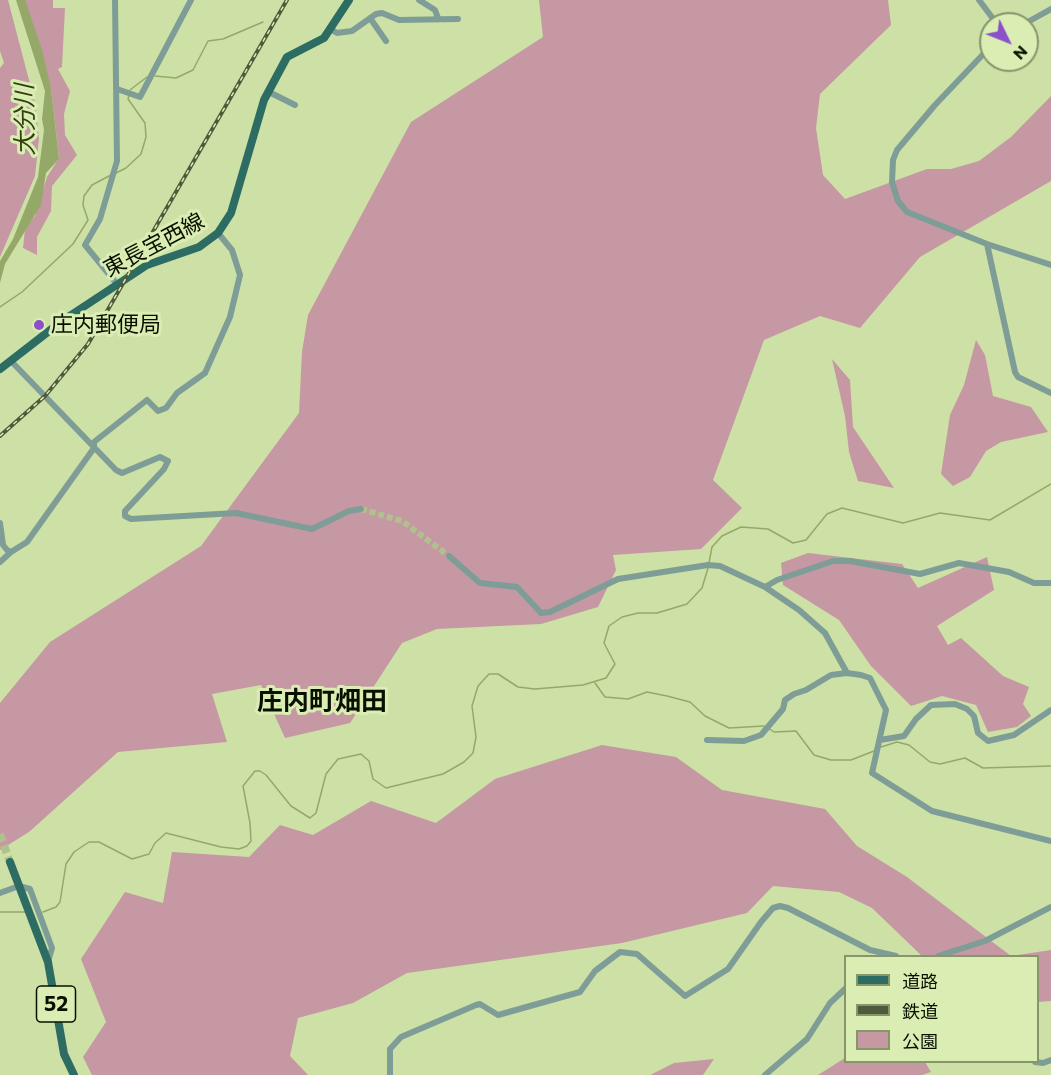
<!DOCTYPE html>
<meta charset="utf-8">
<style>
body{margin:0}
#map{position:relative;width:1051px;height:1075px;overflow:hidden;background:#cde0a6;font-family:Commissioner,"Noto Sans JP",sans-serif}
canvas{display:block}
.legend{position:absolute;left:844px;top:955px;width:195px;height:108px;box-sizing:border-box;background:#daedb3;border:2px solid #87956b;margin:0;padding:8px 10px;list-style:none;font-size:18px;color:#0a1000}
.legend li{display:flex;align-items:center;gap:12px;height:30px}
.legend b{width:30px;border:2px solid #87956b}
.north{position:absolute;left:979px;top:12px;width:60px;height:60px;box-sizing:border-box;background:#daedb3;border:2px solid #87956b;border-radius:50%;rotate:133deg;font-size:16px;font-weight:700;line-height:24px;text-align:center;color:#0a1000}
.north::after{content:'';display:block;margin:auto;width:21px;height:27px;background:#8a51c9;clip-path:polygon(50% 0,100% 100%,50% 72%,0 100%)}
</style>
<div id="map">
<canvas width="1051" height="1075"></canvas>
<ul class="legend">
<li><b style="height:8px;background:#2c6c63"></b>道路</li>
<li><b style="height:8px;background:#4f5a3b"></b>鉄道</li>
<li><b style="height:16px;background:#c598a3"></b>公園</li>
</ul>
<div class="north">N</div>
</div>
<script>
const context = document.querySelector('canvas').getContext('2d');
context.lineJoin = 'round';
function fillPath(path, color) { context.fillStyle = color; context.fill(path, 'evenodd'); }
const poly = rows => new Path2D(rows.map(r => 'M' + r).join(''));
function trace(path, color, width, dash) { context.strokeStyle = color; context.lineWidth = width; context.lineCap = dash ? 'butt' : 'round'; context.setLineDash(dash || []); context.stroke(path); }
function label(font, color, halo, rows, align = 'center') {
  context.font = font + ' Commissioner,"Noto Sans JP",sans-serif'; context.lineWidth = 6; context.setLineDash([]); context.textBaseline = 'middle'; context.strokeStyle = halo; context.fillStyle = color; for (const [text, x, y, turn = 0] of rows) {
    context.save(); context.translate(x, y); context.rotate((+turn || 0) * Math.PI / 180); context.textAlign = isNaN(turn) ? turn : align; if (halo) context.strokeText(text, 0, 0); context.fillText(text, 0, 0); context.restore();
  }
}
const green = poly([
 [0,0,8,0,35,103,39,139,35,176,0,257,0,68,4,63,0,51],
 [24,0,53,0,53,8,65,8,62,67,58,69,70,91,64,114,65,135,77,155,52,186,51,211,37,237,37,255,23,248,25,229,35,216,47,177,59,158,51,88],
 [539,0,888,0,891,25,820,94,816,128,823,175,845,199,927,169,951,169,979,161,1011,137,1051,96,1051,181,920,257,860,328,820,316,764,340,713,480,742,508,701,549,613,555,616,570,598,607,541,624,437,629,402,643,350,723,285,738,261,685,212,694,227,742,118,752,29,832,0,850,0,703,50,642,201,546,299,413,302,352,308,315,411,122,543,37],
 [976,340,985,355,993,396,1031,407,1048,432,1001,442,986,451,970,477,953,486,941,474,950,415,964,385],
 [832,359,850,380,853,427,894,488,858,481,849,452,845,416],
 [808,553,902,564,918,588,987,557,994,590,937,626,948,645,961,638,1003,676,1029,687,1023,704,1031,716,1017,727,988,732,976,705,942,696,911,706,871,666,839,620,783,585,781,563],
 [602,745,676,757,722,790,825,809,857,846,907,877,1011,956,1051,950,1051,1001,1038,1002,1038,956,922,956,872,908,839,892,773,886,747,913,622,943,407,973,353,1003,298,1018,290,1056,308,1075,92,1075,83,1057,106,1022,81,959,125,892,163,903,172,852,249,857,280,825,313,835,371,801,436,823,495,779],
 [845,1058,846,1062,925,1062,931,1072,922,1075,818,1075],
 [714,1059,703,1075,650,1075,674,1063]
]);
const water = poly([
 [16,0,25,0,42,50,51,88,59,159,46,173,41,205,5,264,0,283,0,261,13,239,38,177,44,130,42,119,45,91]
]);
const stream = poly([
 [155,76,176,78,193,70,208,41,223,39,263,22],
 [130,90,147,77],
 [116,173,126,168,141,154,146,137,145,123,128,99,129,95],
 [0,307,22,292,73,244,88,220,83,205,84,196,92,185,111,175],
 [709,563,712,547,722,536,741,527,768,529,793,543,806,540,827,514,842,508,903,523,940,513,990,520,1051,484],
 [595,683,605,697,628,699,647,692,667,696,690,702,705,716,729,728,764,726],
 [768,728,774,732,796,731,814,755,831,760,851,760,874,751],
 [881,747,897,742,909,745,930,762,940,764,965,758,983,768,1051,766],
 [0,912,26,912],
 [43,912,56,907,60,902,66,864,74,852,89,842,99,842,132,859,149,854,155,843,166,833,221,847,239,849,247,846,251,841,250,823,243,786,255,771,260,771,266,775,291,806,310,818,316,813,326,774,338,759,361,754,369,761,373,779,386,788,443,774,464,762,473,753,476,737,472,706,478,686,489,674,498,674,518,687,535,689,583,685,606,678,615,664,604,643,609,626,622,617,638,613,657,613,687,604,702,588,708,568]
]);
const minorTunnel = poly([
 [361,509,402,521,449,556]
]);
const majorTunnel = poly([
 [0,834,10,862]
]);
const minor = poly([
 [115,0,117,161,100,219,85,245,117,284],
 [419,0,435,10,438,18],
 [979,0,997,24],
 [370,18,386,41],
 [1015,24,1028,22],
 [1024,24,1051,9],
 [332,30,337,33,352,31,376,14,382,13,399,20,458,19],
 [991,46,935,105,897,150,893,160,892,182,898,201,907,212,987,244,1051,265],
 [117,89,140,97,191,0],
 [269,92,295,105],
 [987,244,1015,372,1018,377,1051,393],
 [11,361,116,470,122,473,160,457,168,461,164,469,125,511,125,516,131,519,236,513,312,529,349,511,361,509],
 [0,523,3,545,7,550,11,552,27,542,94,448,94,442,147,400,158,411,166,408,177,393,205,373,230,317,240,275,232,250,218,233],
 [449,556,480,583,517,587,541,613,550,612,618,579,708,565,720,566,765,587,799,610,825,633,847,673],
 [0,562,11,552],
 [765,587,777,580,833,561,850,561,920,574,959,563,1009,572,1034,583,1051,583],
 [707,740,744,741,761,735,783,709,785,700,794,694,806,690,831,675,847,673,861,675,870,678,886,710,872,773,932,811,1051,841],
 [880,740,904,736,916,719,931,705,955,704,967,709,974,716,978,733,988,741,1014,735,1051,710],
 [0,893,19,886,30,889,52,948,48,962],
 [938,956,985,941,1051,907],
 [1035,1062,1043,1063,1051,1060],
 [390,1075,390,1049,401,1037,476,1005,480,1004,498,1015,580,992,595,971,620,952,637,954,685,996,728,969,761,922,773,908,780,906,788,908,870,950,896,956],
 [765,1075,807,1039,830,1003,846,988]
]);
const major = poly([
 [0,369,62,321,147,265,199,247,218,233,231,213,264,100,287,57,324,38,349,0],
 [10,862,48,962,64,1054,74,1075]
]);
const rail = poly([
 [0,436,45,396,88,344,287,0]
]);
const markers = [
 [39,325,6,"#8a51c9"]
];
const shields = [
 [56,1004,39]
];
const shieldNames = [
 ["52",56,1004]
];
const streetNames = [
 ["東長宝西線",154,245,-28]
];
const poiNames = [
 ["庄内郵便局",51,325]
];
const waterNames = [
 ["大分川",25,120,-91]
];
const quarterNames = [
 ["庄内町畑田",322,701]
];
fillPath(green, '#c598a3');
fillPath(water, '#94a968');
trace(stream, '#94a968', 1.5);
trace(minorTunnel, '#b0c18d', 6, [6, 3]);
trace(majorTunnel, '#b0c18d', 8, [8, 4]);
trace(minor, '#7e9d97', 6);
trace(major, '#2c6c63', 8);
trace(rail, '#4f5a3b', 4);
trace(rail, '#daedb3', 1.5, [4.5]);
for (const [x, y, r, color] of markers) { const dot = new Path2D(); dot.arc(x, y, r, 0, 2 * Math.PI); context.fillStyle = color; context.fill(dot); trace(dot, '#daedb3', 2); }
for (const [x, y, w] of shields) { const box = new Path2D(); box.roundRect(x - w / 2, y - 18, w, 36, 4.5); context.fillStyle = '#daedb3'; context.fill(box); trace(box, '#0a1000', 1.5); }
label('bold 21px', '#0a1000', null, shieldNames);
label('22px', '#0a1000', '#daedb3', streetNames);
label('22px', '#0a1000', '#daedb3', poiNames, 'left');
label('italic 24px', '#323f0e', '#daedb3', waterNames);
label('bold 26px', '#0a1000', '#daedb3', quarterNames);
</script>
